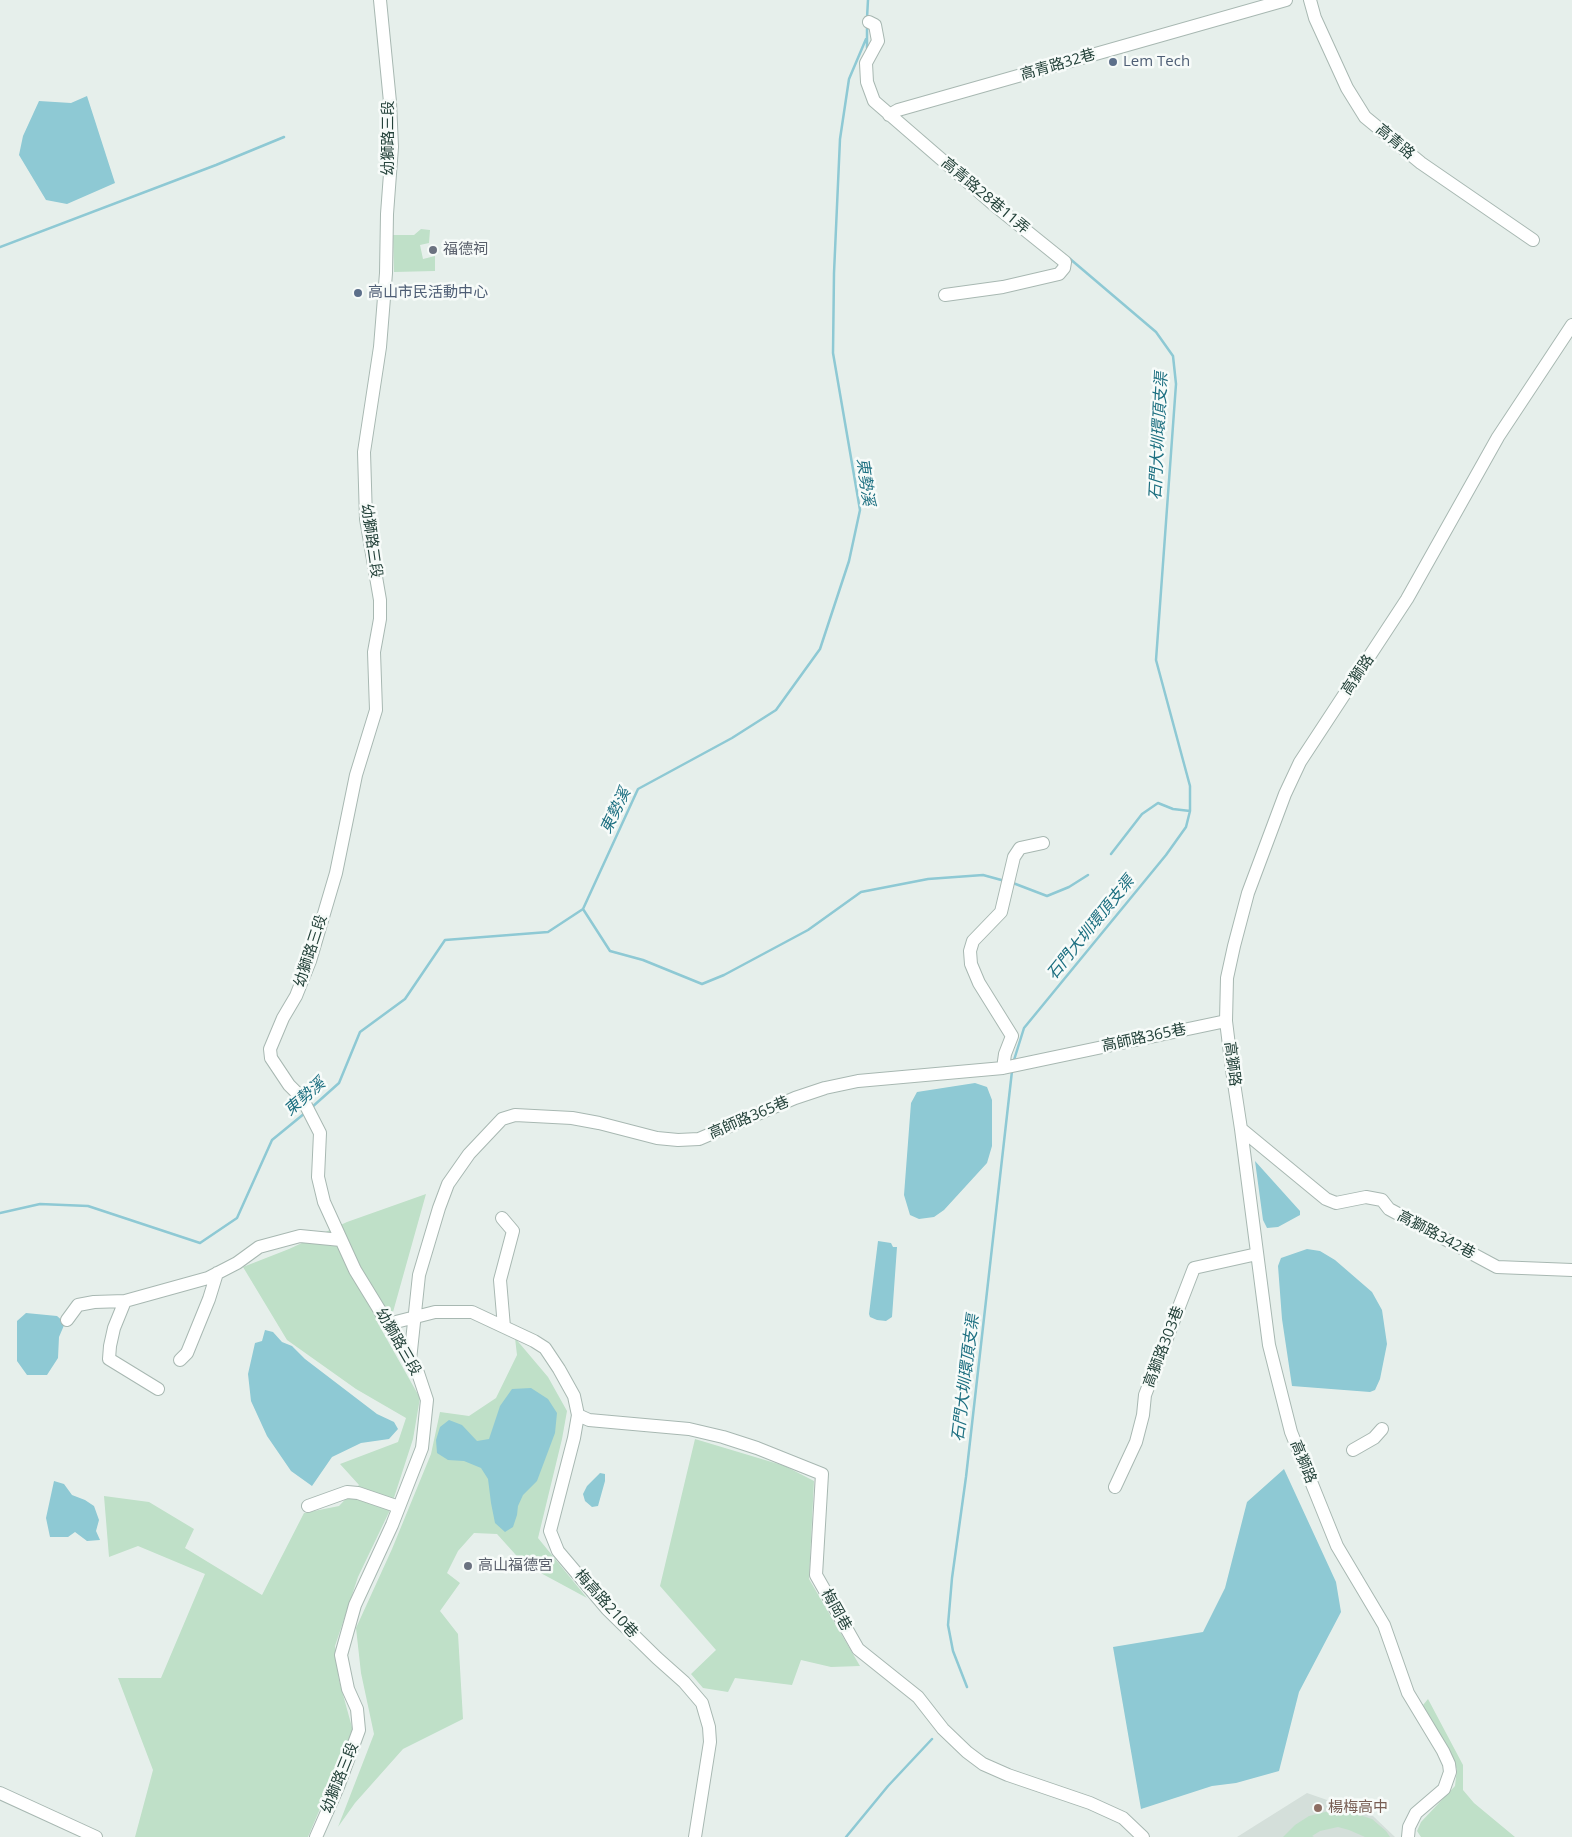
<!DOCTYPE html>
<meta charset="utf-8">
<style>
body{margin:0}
canvas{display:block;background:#e6efeb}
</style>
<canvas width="1572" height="1837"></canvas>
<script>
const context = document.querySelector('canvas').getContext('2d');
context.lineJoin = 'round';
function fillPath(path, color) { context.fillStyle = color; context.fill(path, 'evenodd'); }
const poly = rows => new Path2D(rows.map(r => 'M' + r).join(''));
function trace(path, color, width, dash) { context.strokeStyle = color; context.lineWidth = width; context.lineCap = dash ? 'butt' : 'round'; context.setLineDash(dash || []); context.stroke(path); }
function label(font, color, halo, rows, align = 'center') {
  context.font = font + ' "Open Sans","Noto Sans TC",sans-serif'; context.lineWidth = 5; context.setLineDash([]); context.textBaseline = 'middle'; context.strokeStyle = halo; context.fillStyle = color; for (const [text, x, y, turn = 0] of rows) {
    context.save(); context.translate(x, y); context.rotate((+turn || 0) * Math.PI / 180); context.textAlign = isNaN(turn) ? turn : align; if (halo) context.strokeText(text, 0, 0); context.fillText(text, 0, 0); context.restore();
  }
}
const built = poly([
 [1307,1793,1373,1816,1395,1837,1237,1837]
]);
const green = poly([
 [421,229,430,230,429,243,420,245,423,259,435,256,435,271,394,272,393,235,414,235],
 [426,1194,393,1312,376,1320,420,1398,413,1439,390,1510,358,1577,335,1646,339,1680,353,1731,308,1837,135,1837,153,1770,118,1678,161,1678,205,1574,138,1546,109,1557,104,1496,149,1502,194,1529,185,1548,262,1595,304,1513,339,1506,359,1485,340,1464,398,1442,406,1418,356,1389,287,1340,243,1267,289,1249,347,1222],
 [515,1338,548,1377,567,1411,562,1439,538,1538,587,1598,524,1564,497,1534,474,1533,458,1551,447,1573,460,1583,440,1611,458,1634,463,1719,403,1749,355,1803,338,1827,374,1734,361,1673,356,1628,392,1549,431,1454,440,1412,469,1416,496,1398,517,1355],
 [695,1439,785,1466,814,1481,809,1579,860,1666,831,1667,801,1660,792,1685,735,1678,728,1692,703,1688,691,1674,716,1650,660,1586],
 [1428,1699,1463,1765,1463,1790,1474,1803,1515,1837,1421,1837,1417,1831,1421,1822,1455,1786,1457,1769,1423,1705],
 [1329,1811,1350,1812,1372,1819,1386,1831,1390,1837,1365,1837,1349,1830,1338,1827,1320,1831,1312,1836,1314,1837,1283,1837,1295,1825,1309,1816]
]);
const water = poly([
 [87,96,115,183,67,204,46,200,19,155,23,136,39,101,71,103],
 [975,1083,987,1087,992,1100,992,1146,987,1163,944,1210,934,1217,919,1219,910,1215,904,1195,911,1103,917,1092],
 [1255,1161,1300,1211,1300,1215,1278,1227,1267,1228,1263,1220],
 [878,1241,891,1243,893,1247,897,1247,892,1317,886,1321,877,1320,870,1317,869,1314],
 [1307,1249,1320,1251,1335,1260,1372,1292,1382,1310,1387,1344,1380,1379,1375,1390,1370,1392,1292,1386,1282,1319,1278,1266,1281,1258],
 [26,1313,57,1316,65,1323,59,1337,58,1358,47,1375,27,1375,17,1361,17,1321],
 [265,1330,273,1332,282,1342,292,1346,305,1359,377,1414,394,1422,398,1429,389,1439,361,1443,332,1457,312,1486,291,1471,267,1436,251,1401,248,1374,255,1343,262,1341],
 [531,1388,548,1399,557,1413,555,1433,537,1481,523,1495,518,1506,517,1515,513,1527,505,1532,495,1523,491,1503,488,1479,481,1468,464,1461,448,1460,437,1453,436,1440,440,1427,449,1420,462,1425,477,1441,489,1439,500,1406,512,1389],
 [1284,1469,1336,1582,1341,1612,1299,1692,1279,1771,1236,1783,1212,1786,1141,1809,1113,1647,1203,1632,1225,1588,1247,1502],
 [600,1473,605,1474,605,1481,598,1506,592,1507,585,1501,583,1494,587,1486],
 [54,1481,64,1484,72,1495,85,1500,94,1506,99,1520,96,1531,100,1540,87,1541,75,1532,68,1537,50,1537,46,1518]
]);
const stream = poly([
 [867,18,868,0],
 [867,26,867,48],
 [0,247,216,165,284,137],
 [1111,854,1142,814,1158,803,1173,809,1190,811],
 [1013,883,1047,896,1069,887,1088,875],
 [583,909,610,951,643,960,702,984,724,975,808,930,861,892,928,879,983,875,1005,881],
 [1014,1060,1024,1028,1166,855,1186,827,1190,811,1190,786,1156,660,1176,384,1173,356,1156,332,1069,258],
 [311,1108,339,1083,360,1032,405,999,445,940,548,932,583,909,638,789,732,738,776,710,820,649,849,561,860,510,833,353,834,273,840,139,849,79,866,39],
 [0,1213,40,1204,88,1206,200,1243,237,1218,272,1140,305,1113],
 [967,1687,953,1651,948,1625,952,1578,966,1477,1012,1071],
 [846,1837,888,1786,932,1739]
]);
const minor = poly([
 [1310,0,1315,18,1347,88,1365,117,1421,163,1533,240],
 [869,22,875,25,878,41,866,63,867,82,874,101,993,204,1065,262,1064,268,1059,274,1003,287,945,295],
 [889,115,898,110,1286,0],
 [1003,1068,1005,1054,1012,1036,979,983,971,964,970,951,973,941,1001,912,1014,857,1020,848,1043,843],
 [1241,1129,1326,1199,1336,1203,1366,1197,1382,1200,1389,1209,1497,1267,1572,1270],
 [502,1218,513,1231,500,1280,504,1327],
 [125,1301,114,1328,110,1346,109,1359,158,1389],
 [67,1320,78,1305,94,1302,125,1301,208,1278,237,1263,259,1247,300,1236,341,1240],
 [388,1324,435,1312,472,1312,534,1341,545,1348,559,1369,574,1396,578,1415,574,1438,550,1531,558,1551,607,1609,657,1658,684,1682,702,1703,709,1727,710,1742,695,1837],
 [180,1360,187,1353,209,1299,217,1273],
 [410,1360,419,1275,439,1208,448,1184,469,1154,502,1119,515,1115,572,1118,599,1123,657,1138,678,1140,699,1139,795,1098,825,1088,858,1081,1003,1068,1226,1021],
 [578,1415,589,1420,689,1429,723,1437,757,1448,822,1474,816,1575,858,1649,918,1697,943,1729,967,1752,983,1764,1008,1775,1090,1803,1123,1818,1143,1837],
 [1353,1450,1374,1438,1382,1429],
 [1115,1487,1136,1442,1143,1415,1145,1395,1194,1268,1257,1254],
 [308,1506,347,1492,358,1493,399,1507],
 [0,1793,96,1837],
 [316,1837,338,1787,359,1730,357,1709,348,1689,341,1655,355,1605,392,1525,422,1448,427,1400,418,1373,355,1270,324,1202,318,1177,320,1133,302,1098,289,1085,271,1058,270,1049,283,1018,296,996,310,961,336,873,356,775,376,710,374,652,380,619,380,600,366,519,364,452,380,347,386,273,387,214,392,147,390,102,380,0],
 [1408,1837,1409,1827,1416,1813,1444,1789,1450,1772,1449,1764,1443,1751,1408,1693,1384,1625,1337,1546,1291,1432,1269,1345,1241,1129,1232,1070,1226,1021,1227,978,1234,946,1248,893,1285,794,1300,762,1407,599,1498,437,1572,325]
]);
const markers = [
 [1113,62,5,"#5c6f8a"],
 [433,250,5,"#6b7280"],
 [358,293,5,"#5c6f8a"],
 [468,1566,5,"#6b7280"],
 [1318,1808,5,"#8d6e63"]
];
const serviceNames = [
 ["Lem Tech",1123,62],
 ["高山市民活動中心",368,293]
];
const streetNames = [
 ["高青路32巷",1058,65,-16],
 ["幼獅路三段",389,138,-90],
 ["高青路",1395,142,40],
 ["高青路28巷11弄",985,196,40],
 ["幼獅路三段",371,541,82],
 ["高獅路",1358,675,-56],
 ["幼獅路三段",311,951,-72],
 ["高師路365巷",1144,1038,-12],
 ["高獅路",1232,1064,83],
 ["高師路365巷",749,1118,-23],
 ["高獅路342巷",1436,1235,28],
 ["幼獅路三段",398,1342,60],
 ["高獅路303巷",1164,1347,-69],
 ["高獅路",1303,1462,68],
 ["梅高路210巷",606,1604,48],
 ["梅岡巷",836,1610,61],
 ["幼獅路三段",340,1778,-68]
];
const worshipNames = [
 ["福德祠",443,250],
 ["高山福德宮",478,1566]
];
const educationNames = [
 ["楊梅高中",1328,1808]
];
const waterNames = [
 ["石門大圳環頂支渠",1159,436,-87],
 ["東勢溪",865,482,82],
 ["東勢溪",616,811,-64],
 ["石門大圳環頂支渠",1091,928,-51],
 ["東勢溪",305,1097,-41],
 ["石門大圳環頂支渠",966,1378,-83]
];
fillPath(built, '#d4dfda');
fillPath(green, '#bfe0c8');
fillPath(water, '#8ec9d4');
trace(stream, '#8ec9d4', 2.5);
trace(minor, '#a8b8b2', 14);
trace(minor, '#fff', 12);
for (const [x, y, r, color] of markers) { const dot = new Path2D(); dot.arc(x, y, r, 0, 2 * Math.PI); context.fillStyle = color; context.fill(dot); trace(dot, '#f7fbf9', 2); }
label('15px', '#4e5e75', '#f7fbf9', serviceNames, 'left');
label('15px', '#24423a', '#f7fbf9', streetNames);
label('15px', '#5b616d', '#f7fbf9', worshipNames, 'left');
label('15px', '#785e54', '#f7fbf9', educationNames, 'left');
label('italic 16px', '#1c6f80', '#f7fbf9', waterNames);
</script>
